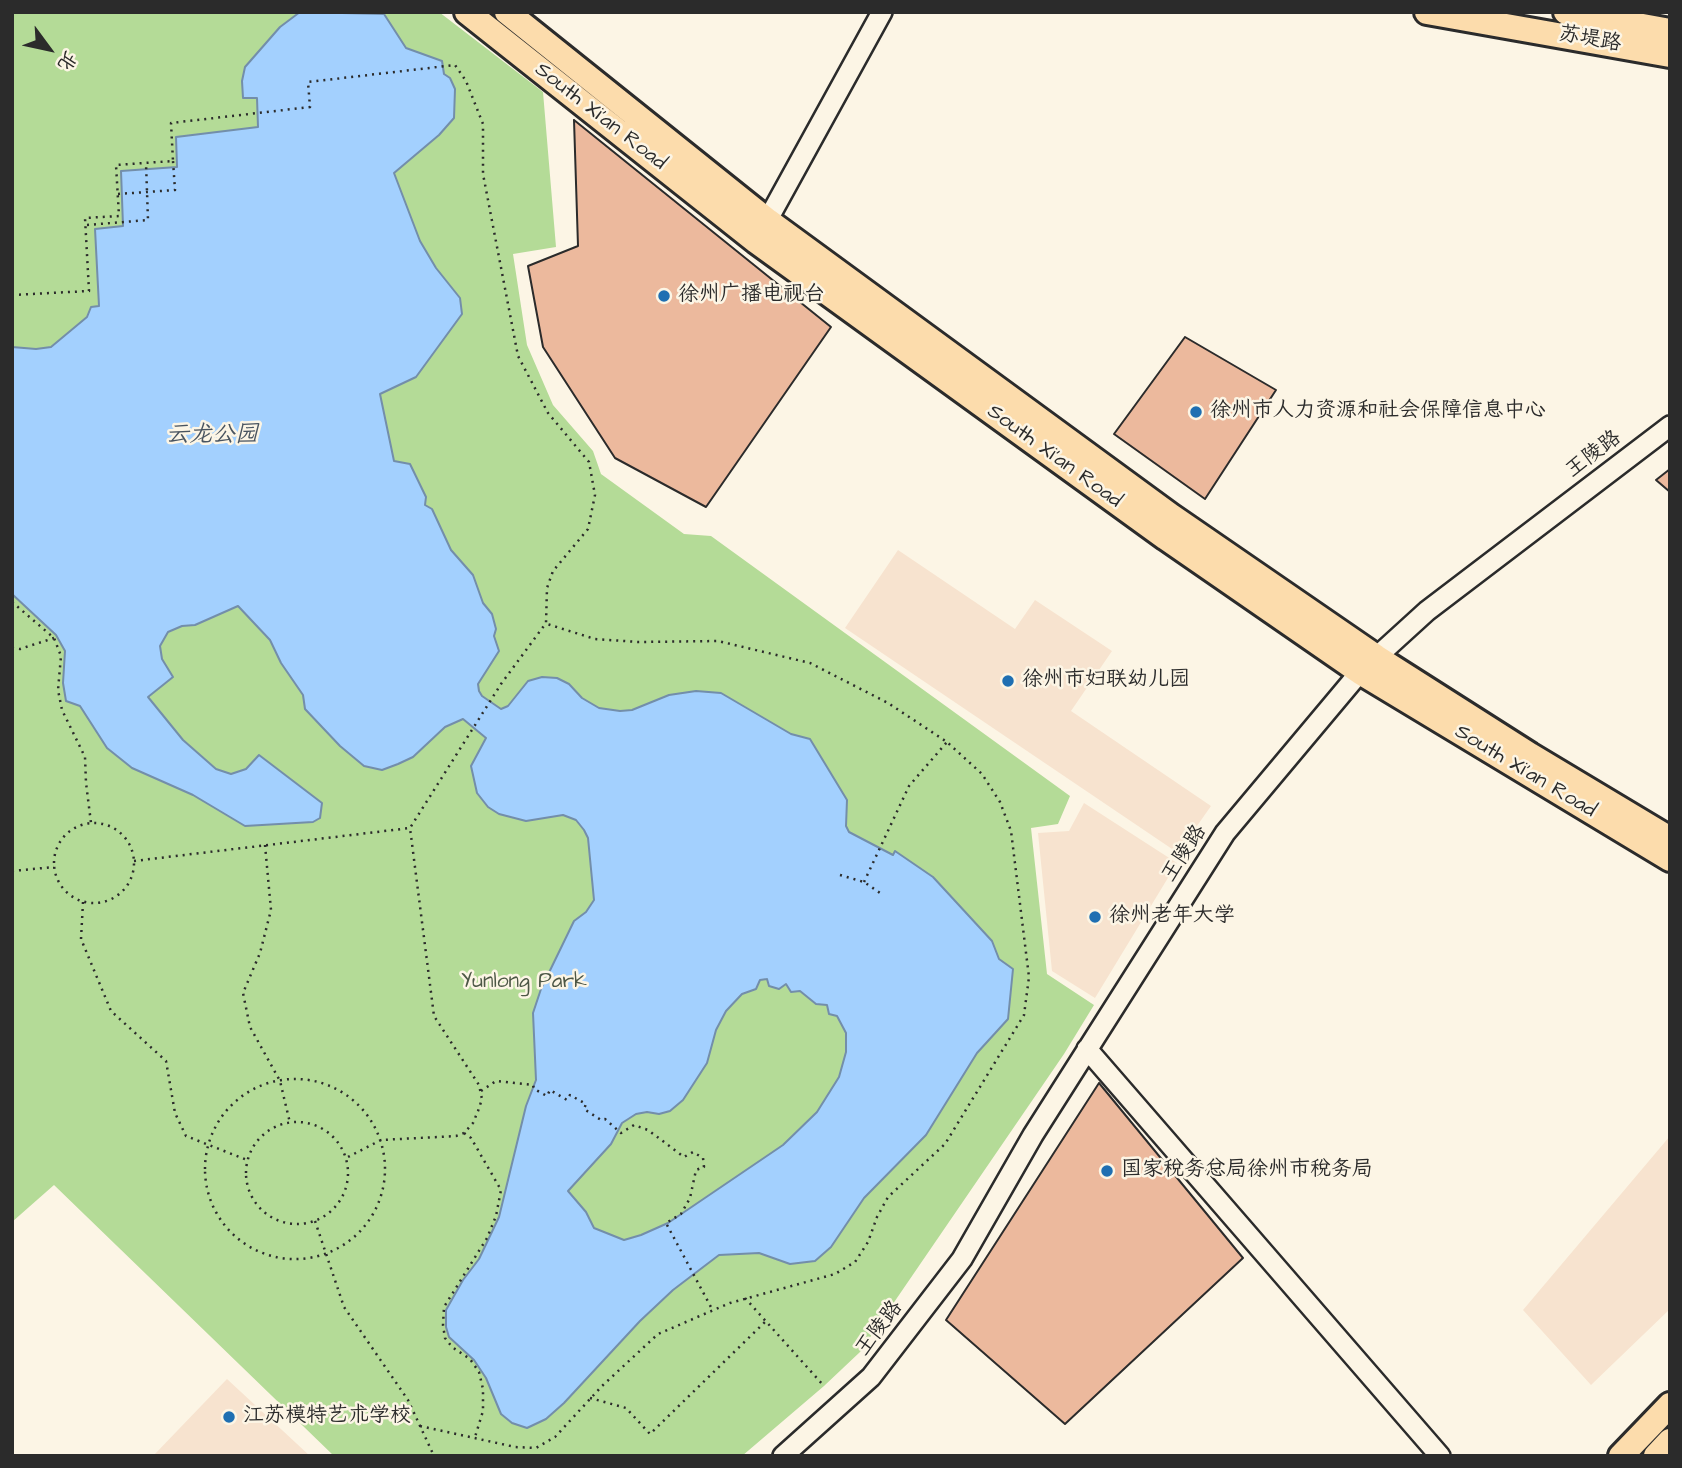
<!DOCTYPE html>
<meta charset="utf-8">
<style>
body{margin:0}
#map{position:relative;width:1682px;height:1468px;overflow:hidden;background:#fcf5e5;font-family:"Architects Daughter","LXGW WenKai TC",sans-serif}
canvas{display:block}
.frame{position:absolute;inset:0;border:14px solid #2b2b2b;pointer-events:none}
.north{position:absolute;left:14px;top:14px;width:70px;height:70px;-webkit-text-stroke:5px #fcf5e5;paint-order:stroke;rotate:123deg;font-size:19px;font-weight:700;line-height:28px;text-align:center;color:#2b2b2b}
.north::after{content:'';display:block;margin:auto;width:24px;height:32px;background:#2b2b2b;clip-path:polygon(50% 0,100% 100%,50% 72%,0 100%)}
</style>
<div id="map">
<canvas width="1682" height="1468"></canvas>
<div class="frame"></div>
<div class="north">北</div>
</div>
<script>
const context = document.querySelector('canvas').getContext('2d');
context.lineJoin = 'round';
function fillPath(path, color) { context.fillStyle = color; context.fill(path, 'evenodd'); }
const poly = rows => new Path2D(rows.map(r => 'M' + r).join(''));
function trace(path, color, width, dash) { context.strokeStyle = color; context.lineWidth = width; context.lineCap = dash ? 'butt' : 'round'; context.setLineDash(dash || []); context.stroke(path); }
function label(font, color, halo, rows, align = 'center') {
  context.font = font + ' "Architects Daughter","LXGW WenKai TC",sans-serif'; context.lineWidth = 5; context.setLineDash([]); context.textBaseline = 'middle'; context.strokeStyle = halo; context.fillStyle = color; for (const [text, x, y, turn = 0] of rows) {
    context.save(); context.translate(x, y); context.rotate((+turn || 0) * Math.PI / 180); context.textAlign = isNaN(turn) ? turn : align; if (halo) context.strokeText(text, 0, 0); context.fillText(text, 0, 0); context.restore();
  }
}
const built = poly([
 [898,550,1015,629,1035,600,1112,651,1071,711,1211,806,1178,853,845,628],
 [1084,803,1177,863,1095,998,1052,971,1038,833,1069,831],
 [1670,1136,1670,1309,1591,1385,1523,1310],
 [227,1379,310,1456,153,1456]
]);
const green = poly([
 [12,12,439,12,543,92,556,247,513,254,527,345,553,405,593,451,601,474,684,534,711,536,1070,796,1058,824,1031,828,1047,974,1094,1005,1064,1054,860,1352,824,1386,742,1456,334,1456,54,1185,12,1222]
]);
const water = poly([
 [300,12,384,14,406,48,442,61,444,74,450,78,455,89,454,118,439,135,394,173,420,241,436,268,460,298,462,314,416,377,380,394,394,461,410,464,426,497,425,505,432,509,451,550,473,575,483,603,492,614,496,629,494,636,499,651,478,684,479,691,482,696,501,709,508,706,528,681,542,677,557,678,569,684,582,698,599,708,620,711,632,710,669,695,696,691,721,693,791,734,810,739,847,800,846,826,849,832,893,855,895,851,933,877,992,941,999,959,1013,969,1008,1019,977,1053,926,1135,864,1198,831,1247,815,1261,790,1264,759,1253,719,1255,673,1290,640,1321,564,1403,546,1419,527,1428,512,1423,501,1414,486,1378,474,1360,449,1337,446,1327,446,1310,463,1280,479,1259,499,1217,526,1106,536,1080,533,1013,541,989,574,921,586,912,594,900,588,838,584,830,576,820,563,815,526,821,499,814,488,807,477,793,471,766,486,738,463,719,445,727,413,757,398,764,382,770,364,766,340,746,305,709,303,695,281,663,270,640,238,606,195,625,182,626,168,632,160,646,162,659,173,677,148,697,183,740,216,769,231,774,246,769,259,755,322,803,320,818,313,822,245,826,193,795,132,768,107,748,80,706,66,701,63,683,65,651,56,635,12,594,12,347,36,349,51,347,87,317,91,307,99,306,95,229,123,226,121,171,177,167,176,137,258,127,257,98,243,98,242,81,245,67,280,27,300,12],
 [767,979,769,986,779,989,786,984,791,992,800,991,816,1004,827,1005,829,1014,837,1016,846,1033,846,1052,839,1077,817,1112,783,1145,668,1223,641,1235,624,1240,594,1228,586,1212,568,1191,611,1144,622,1123,636,1114,647,1112,659,1114,670,1111,683,1100,707,1063,716,1030,726,1011,742,994,756,989,760,980,767,979]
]);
const building = poly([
 [574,120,831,327,706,507,615,458,543,347,528,266,578,246,574,120],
 [1185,337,1276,390,1205,499,1114,434,1185,337],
 [1670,469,1670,492,1656,480,1670,469],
 [1099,1083,1243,1258,1065,1424,946,1320,1099,1083]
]);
const path = poly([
 [118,194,175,190,173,161],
 [87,225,148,220,146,163],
 [12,295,89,291,85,218,119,216,116,165,173,161,171,123,310,107,308,82,455,65,466,81,483,124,483,174,518,356,548,413,589,462,595,495,588,529,553,571,547,588,546,623,501,684,410,828,434,1016,479,1085,482,1099,478,1111,473,1123,464,1133,456,1136,381,1140,346,1158],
 [12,602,54,638,61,656,58,690,62,710,85,757,86,783,91,823],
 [12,648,20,649,54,638],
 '54 863a40 40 0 1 1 80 0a40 40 0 1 1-80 0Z',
 [265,845,271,910,260,953,243,993,250,1027,280,1081,290,1123],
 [134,861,410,828],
 [12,871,54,867],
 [840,875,864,882,883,895],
 [864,882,909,786,947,742],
 [83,902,81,939,111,1011,166,1061,175,1113,186,1136,247,1160],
 '205 1169a90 90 0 1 1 180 0a90 90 0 1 1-180 0Z',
 [481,1091,496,1081,533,1085,534,1089,547,1096,550,1090,567,1100,570,1095,586,1104,584,1109,601,1120,605,1119,621,1133,634,1125,648,1130,684,1157,693,1152,703,1158,704,1167,696,1170,690,1198,681,1214,666,1223,712,1309],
 '246 1173a51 51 0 1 1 102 0a51 51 0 1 1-102 0Z',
 [464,1133,471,1138,501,1190,496,1216,487,1238,444,1307,443,1325,445,1338,452,1347,470,1359,479,1372,483,1389,483,1411,475,1437],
 [315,1221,344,1307,408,1400,434,1456],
 [745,1298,824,1386],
 [590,1398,626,1408,650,1434,766,1321],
 [420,1426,515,1447,536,1448,555,1437,602,1386,658,1334,730,1303,835,1274,855,1262,868,1242,877,1217,888,1197,945,1144,1024,1015,1029,977,1011,831,1000,802,982,774,947,742,888,703,810,663,718,641,638,642,595,639,547,624]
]);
const minor = poly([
 [761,232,882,12],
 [1087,1049,1440,1456],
 [783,1456,871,1377,962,1259,1033,1135,1225,833,1360,672,1427,611,1670,426]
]);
const major = poly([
 [467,12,756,241,1166,538,1360,672,1670,859],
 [507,12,768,221,1171,516,1376,657,1530,755,1670,839],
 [1427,12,1670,55],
 [1566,12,1670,31],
 [1621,1456,1670,1405],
 [1656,1456,1670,1441]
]);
const markers = [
 [664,296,7,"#1f6fb2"],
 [1196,412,7,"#1f6fb2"],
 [1008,681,7,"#1f6fb2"],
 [1095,917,7,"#1f6fb2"],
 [1107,1171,7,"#1f6fb2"],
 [229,1417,7,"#1f6fb2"]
];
const streetNames = [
 ["苏堤路",1590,40,10],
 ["South Xi'an Road",600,117,38],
 ["王陵路",1594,455,-37],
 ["South Xi'an Road",1054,457,36],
 ["South Xi'an Road",1525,772,31],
 ["王陵路",1185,854,-57],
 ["王陵路",880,1329,-53]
];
const poiNames = [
 ["徐州广播电视台",678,296],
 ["徐州市人力资源和社会保障信息中心",1210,412],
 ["徐州市妇联幼儿园",1022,681],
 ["徐州老年大学",1109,917],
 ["国家税务总局徐州市税务局",1121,1171],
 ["江苏模特艺术学校",243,1417]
];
const parkNames = [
 ["Yunlong Park",524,983]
];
const waterNames = [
 ["云龙公园",212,436]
];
fillPath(built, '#f7e3cf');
fillPath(green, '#b4db97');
fillPath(water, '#a3d0fe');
trace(water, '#738eaa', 2);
fillPath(building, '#ecb99d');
trace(building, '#2b2b2b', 2);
trace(minor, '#2b2b2b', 24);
trace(major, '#2b2b2b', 30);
trace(path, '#2b2b2b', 2.5, [2, 5]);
trace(minor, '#fcf5e5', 19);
trace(major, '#fcdcac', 24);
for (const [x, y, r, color] of markers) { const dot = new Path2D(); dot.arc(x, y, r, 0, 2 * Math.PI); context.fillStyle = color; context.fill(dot); trace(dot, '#fcf5e5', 2.5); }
label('21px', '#2b2b2b', '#fcf5e5', streetNames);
label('21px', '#2b2b2b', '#fcf5e5', poiNames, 'left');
label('21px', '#4d5746', '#fcf5e5', parkNames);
label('italic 23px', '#495460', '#fcf5e5', waterNames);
</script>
